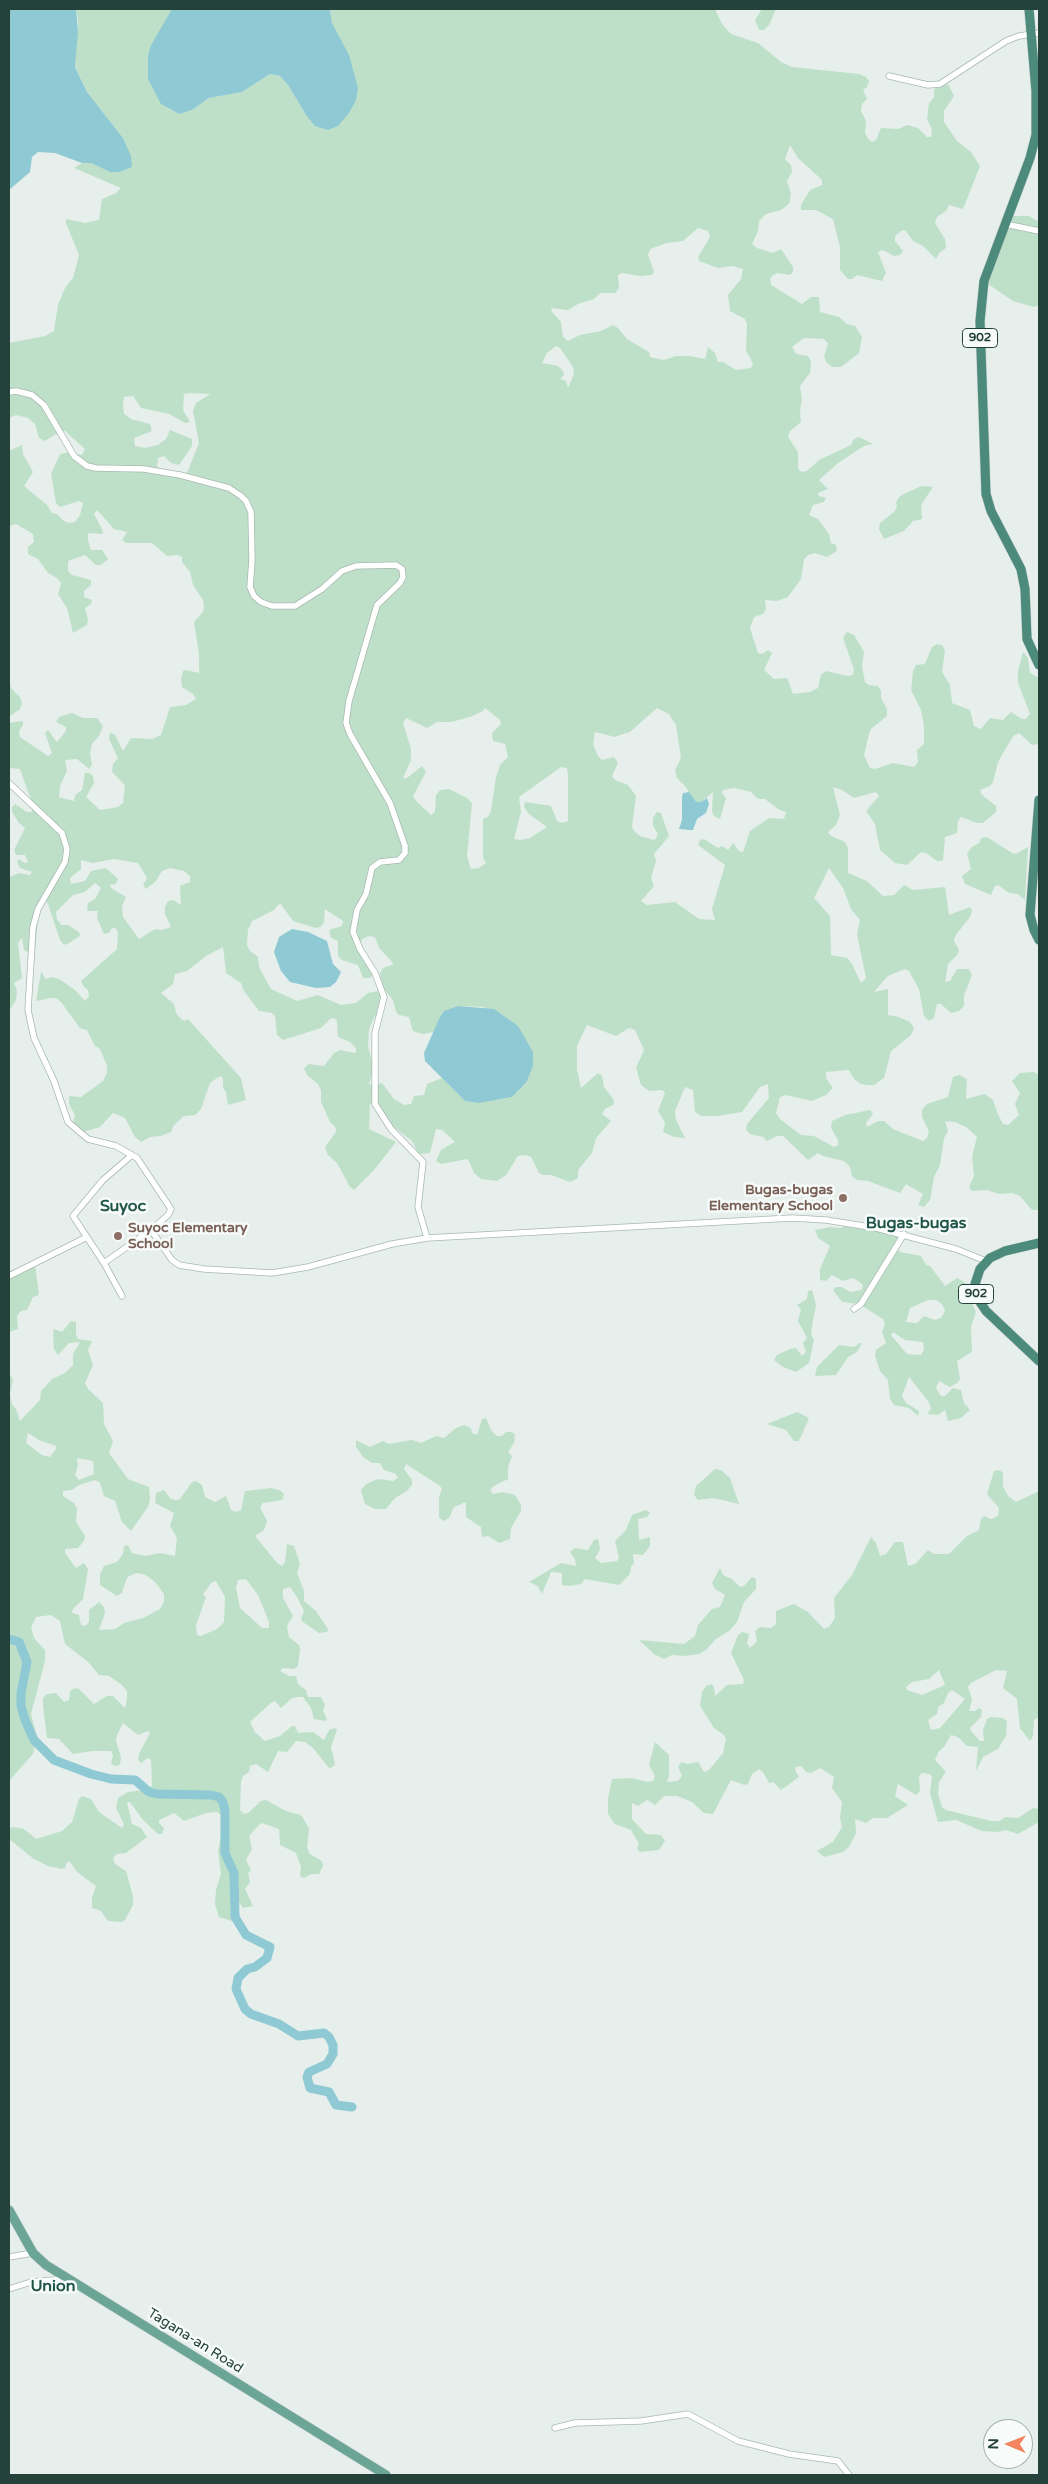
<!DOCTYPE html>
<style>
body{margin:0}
#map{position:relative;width:1048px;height:2484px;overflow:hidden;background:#e6efeb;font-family:"Varela Round",sans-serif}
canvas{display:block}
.frame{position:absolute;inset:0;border:10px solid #24423a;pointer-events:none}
.north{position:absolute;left:983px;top:2419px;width:50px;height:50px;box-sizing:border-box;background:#f7fbf9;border:1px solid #a3b1ad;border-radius:50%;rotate:271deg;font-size:14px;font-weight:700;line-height:20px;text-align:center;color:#24423a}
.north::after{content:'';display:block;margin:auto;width:18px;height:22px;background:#f4845f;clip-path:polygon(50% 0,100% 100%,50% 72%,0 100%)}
</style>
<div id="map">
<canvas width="1048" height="2484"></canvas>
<div class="frame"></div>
<div class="north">N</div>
</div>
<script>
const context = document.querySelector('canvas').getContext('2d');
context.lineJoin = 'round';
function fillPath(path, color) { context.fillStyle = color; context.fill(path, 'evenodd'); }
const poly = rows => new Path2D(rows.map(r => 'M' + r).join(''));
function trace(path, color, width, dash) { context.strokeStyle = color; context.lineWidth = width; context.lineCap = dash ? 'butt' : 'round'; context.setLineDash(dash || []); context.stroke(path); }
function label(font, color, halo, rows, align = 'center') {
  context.font = font + ' "Varela Round",sans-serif'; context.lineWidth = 5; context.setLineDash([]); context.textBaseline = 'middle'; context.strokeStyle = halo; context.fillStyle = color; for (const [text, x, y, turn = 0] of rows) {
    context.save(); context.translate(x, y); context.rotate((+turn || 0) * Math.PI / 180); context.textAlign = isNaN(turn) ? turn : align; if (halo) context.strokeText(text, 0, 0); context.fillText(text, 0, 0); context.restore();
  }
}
const green = poly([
 [76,9,172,9,171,13,151,45,148,79,169,109,179,114,192,110,209,98,242,92,270,74,280,76,288,85,306,115,338,35,332,23,330,9,715,9,722,24,731,34,758,43,781,62,792,67,859,74,866,77,869,81,867,87,863,90,867,99,862,104,861,111,866,121,865,132,868,139,872,142,876,140,881,128,898,129,907,125,918,128,927,137,931,137,932,130,927,119,929,103,934,97,934,89,948,84,954,96,944,111,944,122,957,141,971,152,980,166,963,209,949,205,946,211,937,217,935,223,945,239,946,248,939,253,936,259,923,246,913,241,905,230,901,231,895,236,895,241,903,251,900,255,894,256,883,250,878,252,886,273,882,281,857,275,852,279,848,279,840,270,840,247,833,219,816,210,801,210,801,205,810,190,822,185,822,180,798,158,790,145,785,159,791,165,792,172,787,181,791,194,789,204,781,210,766,214,759,221,758,231,752,244,757,248,773,253,781,249,793,267,793,272,790,275,778,273,773,275,770,279,771,285,802,304,811,297,819,297,820,312,839,317,847,324,855,326,862,337,859,353,841,367,832,367,826,362,824,356,828,344,824,339,804,338,792,347,796,354,808,356,811,361,810,373,800,386,802,400,800,410,801,422,790,431,788,437,798,452,798,469,802,472,807,471,819,460,851,445,854,439,859,437,873,444,864,446,838,463,819,480,828,489,818,493,819,496,826,498,824,502,813,505,809,515,818,519,829,534,831,543,836,545,837,551,827,557,815,553,808,555,804,560,801,579,788,597,777,601,765,600,766,609,763,614,754,617,750,628,758,653,762,654,768,650,772,653,764,670,774,679,787,678,793,694,810,692,818,688,821,675,826,671,847,676,853,675,854,669,843,638,847,632,854,635,864,652,862,666,865,682,869,685,878,686,881,691,881,698,887,709,887,716,871,729,869,734,864,755,870,768,875,769,893,763,914,767,918,762,917,750,924,744,924,726,921,710,911,690,913,671,916,665,925,664,932,647,937,644,942,645,945,650,942,672,950,685,952,703,970,710,974,726,981,729,990,718,1003,720,1011,712,1022,719,1026,719,1030,714,1018,683,1018,671,1023,652,1028,658,1030,673,1039,678,1039,744,1032,745,1019,733,1013,736,998,762,993,782,990,786,980,790,982,795,996,806,996,812,983,823,977,823,961,817,958,821,957,833,945,837,943,861,937,861,926,853,921,852,907,865,895,863,880,850,875,824,866,811,879,796,876,792,854,798,842,790,833,787,840,815,836,825,828,832,831,836,845,842,848,848,848,873,867,881,883,896,894,895,904,885,913,890,945,887,949,915,970,907,972,911,970,917,955,936,954,941,959,950,957,955,948,964,945,982,950,981,957,969,969,969,972,975,964,996,964,1006,959,1011,951,1013,941,1004,937,1004,934,1018,929,1021,924,1016,919,989,909,971,905,969,888,976,874,992,888,989,888,1015,899,1017,910,1022,914,1028,911,1035,891,1051,884,1078,874,1085,868,1085,861,1084,854,1079,849,1070,826,1072,826,1078,833,1088,826,1095,812,1101,786,1095,780,1097,776,1113,780,1119,801,1135,814,1136,834,1147,838,1145,838,1140,831,1128,832,1121,845,1115,870,1110,873,1114,866,1123,867,1127,878,1121,884,1121,893,1129,923,1141,927,1138,929,1131,922,1117,922,1110,927,1104,948,1097,953,1077,959,1075,967,1079,966,1099,985,1094,993,1100,997,1112,1003,1124,1008,1125,1019,1115,1015,1104,1020,1093,1012,1081,1020,1073,1034,1072,1039,1075,1039,1210,1032,1210,1020,1196,1012,1193,999,1194,987,1190,972,1191,969,1187,974,1176,972,1157,977,1137,966,1127,955,1122,945,1121,948,1131,944,1138,940,1165,934,1177,930,1200,924,1207,918,1205,923,1194,906,1184,900,1193,868,1181,857,1180,852,1176,850,1167,844,1161,823,1156,818,1153,808,1160,783,1136,777,1136,767,1141,763,1137,750,1134,746,1130,747,1124,769,1098,768,1084,760,1087,742,1112,717,1116,701,1116,695,1112,693,1090,685,1087,675,1111,676,1120,685,1138,674,1137,663,1132,665,1123,658,1111,665,1093,662,1090,649,1091,641,1085,636,1068,644,1050,635,1030,629,1028,616,1036,587,1025,577,1046,577,1069,581,1088,598,1073,602,1076,604,1087,614,1100,613,1105,605,1109,602,1114,611,1121,596,1138,592,1153,578,1170,578,1178,570,1182,551,1175,543,1175,539,1173,531,1157,526,1155,518,1156,506,1175,497,1181,481,1179,474,1173,468,1159,441,1164,436,1161,441,1150,455,1142,442,1130,436,1129,430,1153,419,1154,412,1141,384,1119,376,1099,370,1104,369,1129,396,1142,374,1170,354,1190,350,1187,337,1163,328,1155,325,1147,336,1132,336,1128,330,1122,321,1102,321,1090,318,1084,307,1075,304,1068,309,1064,324,1066,334,1053,340,1050,356,1053,356,1048,350,1042,338,1037,337,1021,334,1018,330,1019,321,1028,283,1040,277,1035,275,1016,272,1013,259,1011,244,991,241,983,226,973,223,947,206,956,187,971,175,974,173,984,161,993,174,1004,176,1013,181,1019,185,1021,188,1019,241,1078,246,1100,228,1105,226,1092,223,1088,223,1078,220,1076,210,1083,201,1109,195,1115,184,1116,174,1125,171,1132,161,1136,150,1137,141,1142,135,1137,125,1118,113,1113,100,1127,83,1132,72,1128,75,1115,69,1104,69,1096,81,1097,103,1081,107,1073,107,1066,100,1049,95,1046,87,1030,80,1028,61,1002,56,998,51,998,36,1001,41,972,46,979,51,977,59,979,75,990,85,1001,89,996,88,990,84,987,81,981,117,949,118,933,116,928,112,928,109,933,104,934,97,918,98,911,87,911,88,903,95,899,101,888,95,883,85,892,73,895,56,912,57,919,61,925,68,925,79,932,80,936,69,943,64,945,60,940,48,904,46,901,40,901,35,950,30,953,24,950,22,938,18,943,22,978,14,983,17,990,16,1000,9,1011,9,877,19,873,30,875,32,872,20,868,17,862,19,859,25,863,28,862,25,855,16,855,14,850,25,828,19,823,12,812,12,807,15,804,27,812,31,812,35,806,30,797,20,769,9,768,9,723,23,721,23,725,19,731,20,737,48,756,52,753,45,733,48,730,57,742,66,731,66,727,56,722,59,717,72,713,83,718,97,718,103,726,99,736,92,744,90,753,92,765,89,769,77,759,65,760,67,771,60,786,59,797,74,801,75,795,82,790,85,773,89,773,93,776,94,783,86,797,100,810,118,807,123,803,125,785,112,772,113,764,118,758,109,739,110,732,115,735,123,751,131,738,152,739,161,735,170,707,186,705,196,699,193,694,182,687,181,679,183,671,186,670,199,673,199,654,194,622,203,612,204,608,203,600,193,585,190,572,182,562,182,557,178,555,167,556,152,543,126,543,122,540,127,532,114,529,97,510,94,514,102,529,103,534,88,533,88,540,91,550,102,550,108,559,101,565,96,565,85,555,68,561,68,571,72,575,91,580,91,585,84,591,84,597,92,600,91,604,85,608,88,619,87,625,73,633,67,608,58,594,61,583,57,578,48,573,38,559,28,554,28,547,34,542,33,534,16,524,9,526,9,451,22,445,23,454,33,472,24,486,47,505,52,513,57,514,64,521,69,523,75,522,80,515,83,503,79,501,60,507,56,503,51,474,60,454,70,452,82,455,85,449,65,431,59,432,45,441,39,438,35,424,28,418,16,415,9,418,9,343,45,336,54,331,58,305,65,288,73,278,79,255,66,223,66,219,85,223,99,220,102,199,116,193,121,188,74,168,82,163,91,163,110,172,120,172,132,167,123,138,87,92,75,66,78,22],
 [698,228,708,231,710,237,698,257,699,261,718,268,732,266,743,269,741,279,728,295,730,311,745,319,747,324,746,351,753,363,751,368,736,370,723,362,718,362,715,353,708,347,705,359,690,356,676,356,664,360,650,357,649,352,627,339,618,328,613,325,601,331,580,335,568,341,563,337,561,322,552,312,551,308,568,310,578,304,594,299,600,293,615,293,619,288,618,275,622,273,640,276,652,275,654,272,648,255,650,249,667,243,683,241],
 [556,346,560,348,573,367,574,374,568,388,566,381,560,379,564,375,563,371,558,366,542,363,547,353],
 [190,393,210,394,196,403,193,411,199,443,187,473,189,480,165,473,157,466,158,458,164,456,171,463,179,465,192,446,192,439,170,430,166,439,158,445,145,448,135,446,134,438,152,431,150,424,131,419,124,414,123,405,124,397,133,396,141,408,169,414,185,423,190,422,183,410,184,394],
 [485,708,500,720,501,724,492,733,493,741,505,744,508,757,500,765,496,777,491,811,488,817,483,819,483,857,486,863,479,868,471,869,467,856,472,803,467,798,449,789,440,790,436,795,435,812,431,815,417,802,413,796,426,772,422,766,407,778,403,778,411,760,411,749,403,723,406,718,427,728,437,722,451,722,470,717,483,711],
 [657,708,669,714,676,725,681,758,675,770,677,778,685,786,696,803,701,802,713,792,712,811,714,816,720,819,726,798,722,793,723,790,734,788,751,792,758,799,765,799,778,809,786,812,784,819,769,818,750,831,743,852,739,851,733,843,728,850,722,846,718,848,704,839,700,840,698,845,725,865,712,909,715,920,699,919,675,902,647,905,641,901,654,886,651,878,656,861,654,854,669,836,661,813,657,812,653,818,653,826,658,834,656,838,654,840,640,836,634,831,632,827,636,796,628,785,615,780,612,776,618,763,614,757,602,760,598,756,593,744,595,732,615,737,620,735,630,732],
 [561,767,567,768,568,775,568,821,562,823,557,821,551,806,525,802,524,807,529,814,547,827,530,838,521,840,514,839,521,812,519,797],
 [114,859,138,863,147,878,143,885,146,889,156,881,162,871,170,868,184,871,190,876,190,882,180,886,181,905,173,900,168,901,165,907,165,914,171,927,161,930,155,929,139,939,123,917,122,906,126,897,111,888,110,885,116,884,118,879,106,868,91,871,85,881,71,884,70,878,81,869,81,860,93,863],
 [829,868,843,888,851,909,860,920,857,934,866,978,861,983,852,964,847,958,831,955,830,916,814,898],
 [280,903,293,921,316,928,321,927,324,922,325,909,343,921,342,926,329,930,331,938,338,941,338,956,342,960,358,965,363,978,370,978,374,973,360,947,362,939,369,936,375,937,379,948,394,964,383,968,380,973,383,988,393,1000,396,1012,399,1015,409,1017,413,1031,422,1034,434,1032,439,1019,458,1006,484,1007,527,1083,512,1097,478,1103,465,1101,442,1078,427,1084,424,1095,414,1096,411,1104,404,1105,394,1099,382,1083,373,1086,369,1084,374,1068,368,1047,369,1029,380,1005,383,997,380,991,368,993,356,1003,341,1005,318,995,297,1001,271,989,259,967,258,957,250,951,247,945,248,930,252,921,274,910],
 [762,9,776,9,769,25,764,30,759,30,755,20],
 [1009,216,1029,216,1039,222,1039,305,1034,307,1013,301,985,282],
 [921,486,933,487,921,505,922,519,913,521,904,531,884,539,879,529,880,523,894,512,897,507,896,502,900,496],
 [9,680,11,688,20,697,22,703,20,709,9,717],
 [987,837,1012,853,1016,854,1028,847,1025,900,1018,894,1009,893,998,885,995,886,991,895,965,884,962,876,971,869,967,853,972,847,979,843,981,838],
 [848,1224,901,1237,897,1248,900,1252,921,1256,926,1265,930,1266,945,1286,957,1278,969,1285,970,1299,976,1312,971,1327,972,1352,957,1361,960,1379,957,1383,950,1387,939,1381,936,1388,941,1396,945,1396,953,1388,961,1390,964,1403,970,1410,961,1418,948,1421,945,1410,938,1415,927,1414,931,1409,929,1402,909,1377,902,1396,906,1403,919,1411,918,1416,909,1408,894,1405,890,1399,888,1380,880,1371,875,1356,876,1350,886,1343,882,1332,885,1324,883,1319,859,1304,842,1302,833,1290,836,1287,842,1287,850,1292,856,1291,861,1290,863,1286,861,1283,853,1278,843,1281,832,1275,826,1281,820,1280,820,1269,830,1246,818,1238,815,1230,830,1227,841,1228],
 [928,1300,936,1300,942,1304,945,1311,941,1318,935,1320,924,1316,917,1323,906,1322,910,1308],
 [893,1332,905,1340,923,1342,924,1350,921,1355,907,1354,891,1335],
 [35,1265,39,1295,33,1297,27,1310,21,1311,17,1316,18,1329,9,1332,9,1271],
 [812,1290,816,1305,812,1326,811,1334,814,1340,809,1363,796,1372,783,1367,774,1360,777,1355,790,1349,796,1348,802,1356,806,1352,803,1343,807,1338,798,1321,801,1309,797,1305,807,1299,808,1291],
 [71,1321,76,1322,76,1334,78,1339,92,1341,88,1350,93,1365,85,1383,88,1389,103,1403,104,1424,113,1441,109,1453,128,1479,149,1487,150,1499,148,1507,131,1531,122,1522,115,1501,104,1496,100,1483,95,1480,79,1485,72,1490,63,1491,63,1496,74,1503,77,1509,76,1522,85,1536,84,1541,78,1548,65,1549,65,1553,76,1568,84,1563,88,1569,83,1599,73,1609,72,1613,79,1615,81,1625,85,1626,89,1622,89,1610,99,1602,104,1607,105,1613,99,1630,115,1629,124,1623,143,1618,160,1609,164,1602,164,1594,155,1582,146,1575,137,1573,129,1576,126,1580,122,1593,117,1596,100,1585,100,1574,104,1566,117,1562,123,1554,124,1546,128,1545,132,1553,145,1556,160,1553,175,1556,177,1538,170,1526,174,1513,155,1503,156,1493,164,1490,171,1499,176,1500,180,1499,192,1482,196,1481,202,1485,205,1497,215,1502,226,1496,231,1510,236,1512,241,1510,245,1491,272,1488,281,1491,284,1494,282,1500,263,1503,260,1507,267,1521,264,1530,255,1536,277,1563,282,1566,285,1562,287,1544,294,1546,300,1564,297,1573,304,1591,304,1601,316,1611,328,1629,327,1632,319,1633,303,1622,301,1619,304,1611,297,1597,290,1587,283,1589,283,1598,293,1616,287,1626,289,1637,299,1645,300,1649,298,1666,294,1669,283,1668,280,1671,289,1676,296,1676,298,1684,306,1690,308,1697,321,1697,325,1705,323,1711,327,1719,325,1721,314,1719,311,1708,303,1697,298,1697,292,1698,281,1708,275,1701,272,1702,250,1722,255,1732,265,1741,280,1736,292,1726,295,1726,298,1733,313,1732,324,1740,329,1730,335,1728,337,1730,331,1747,335,1764,333,1767,329,1768,313,1748,305,1742,296,1741,287,1752,278,1751,268,1772,256,1764,250,1766,249,1772,243,1776,241,1781,240,1810,244,1814,248,1813,261,1801,266,1800,286,1811,301,1815,309,1828,307,1848,310,1854,322,1861,323,1866,319,1874,311,1874,304,1878,300,1876,301,1867,296,1853,280,1845,279,1829,262,1823,259,1825,249,1836,252,1849,246,1860,251,1870,248,1873,250,1882,245,1889,253,1906,243,1908,236,1897,232,1897,230,1907,232,1921,219,1917,215,1904,216,1890,221,1874,218,1851,223,1827,221,1815,217,1812,206,1813,184,1821,174,1813,159,1820,159,1823,164,1828,162,1834,158,1834,143,1820,130,1802,127,1802,132,1824,141,1828,147,1837,126,1853,117,1854,113,1858,115,1864,126,1871,133,1896,133,1905,125,1920,121,1922,108,1921,101,1911,92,1908,92,1898,96,1886,77,1872,70,1862,67,1862,65,1868,61,1869,48,1866,34,1859,9,1839,9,1829,13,1827,24,1829,36,1839,62,1831,72,1822,79,1799,82,1796,91,1799,99,1812,122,1828,124,1824,116,1808,118,1798,128,1792,144,1790,152,1786,151,1760,148,1758,141,1763,138,1760,139,1754,150,1733,148,1731,138,1735,123,1723,117,1735,116,1741,121,1757,120,1765,116,1766,111,1764,113,1755,111,1751,92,1751,73,1754,59,1739,47,1738,43,1705,43,1698,47,1694,56,1693,64,1702,69,1700,70,1691,75,1688,79,1689,94,1704,107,1696,113,1696,125,1708,127,1699,127,1691,122,1685,109,1676,99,1675,88,1662,65,1644,60,1621,51,1615,36,1617,31,1627,34,1638,45,1650,45,1661,31,1714,37,1737,33,1754,9,1781,9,1373,13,1380,10,1394,12,1404,16,1409,20,1421,40,1400,41,1391,52,1379,65,1373,73,1365,73,1354,80,1342,69,1343,58,1355,54,1349,53,1334,54,1329,62,1332],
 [28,1433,39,1440,56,1446,56,1449,50,1457,42,1455,26,1443],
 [77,1458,93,1461,94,1474,79,1480,75,1475,78,1465],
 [246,1579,258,1595,269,1622,269,1628,262,1628,240,1608,236,1588,238,1580],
 [216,1581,225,1597,224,1622,217,1629,201,1636,197,1635,196,1625,206,1597,203,1594,212,1582],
 [860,1343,862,1343,857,1352,848,1357,836,1375,815,1376,817,1367,839,1345,854,1347],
 [797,1412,809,1418,799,1441,794,1441,786,1430,767,1424],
 [486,1418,491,1430,497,1436,502,1436,506,1432,512,1432,515,1435,514,1443,508,1452,512,1456,508,1467,508,1479,494,1486,490,1490,493,1494,502,1492,515,1495,521,1505,521,1511,511,1528,510,1539,499,1543,488,1536,482,1537,481,1527,466,1517,466,1502,454,1507,449,1518,443,1521,439,1517,439,1497,442,1489,440,1486,406,1464,404,1469,412,1480,412,1485,407,1491,395,1498,386,1509,375,1509,365,1504,361,1490,366,1484,378,1479,393,1481,398,1478,396,1474,384,1470,380,1463,372,1463,363,1457,356,1447,356,1440,370,1447,383,1441,389,1444,412,1440,421,1443,436,1436,444,1438,456,1428,464,1425,471,1428,472,1433,477,1435,482,1419],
 [715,1469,721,1470,730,1478,739,1504,713,1498,698,1500,694,1495,696,1486],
 [1000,1470,1003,1473,1003,1486,1008,1496,1016,1502,1039,1491,1039,1717,1034,1720,1033,1736,1030,1741,1020,1728,1017,1699,1003,1688,1007,1671,996,1670,971,1683,968,1687,972,1699,969,1711,975,1711,979,1708,982,1710,981,1717,970,1728,971,1731,980,1741,984,1741,983,1730,987,1719,991,1717,1003,1718,1007,1721,1006,1736,998,1749,983,1757,976,1771,978,1747,967,1746,958,1737,951,1735,944,1747,939,1751,935,1760,946,1772,939,1782,938,1794,942,1807,946,1810,991,1821,1000,1821,1005,1817,1018,1818,1033,1808,1039,1809,1039,1822,1018,1834,1006,1830,998,1832,982,1831,956,1820,938,1822,930,1793,932,1777,930,1774,922,1773,919,1776,920,1791,916,1795,898,1784,895,1796,908,1805,887,1818,873,1818,866,1823,855,1819,856,1833,849,1847,843,1852,824,1857,817,1851,833,1842,842,1827,840,1817,842,1802,832,1788,834,1777,820,1768,811,1773,806,1772,801,1766,796,1767,795,1770,799,1777,781,1790,773,1782,769,1783,763,1772,759,1769,752,1774,748,1784,744,1785,731,1780,713,1814,704,1813,692,1802,677,1796,664,1796,655,1805,647,1800,638,1806,632,1803,632,1819,646,1834,661,1835,665,1841,659,1850,639,1852,637,1848,639,1844,631,1830,615,1824,608,1814,608,1799,612,1779,632,1778,648,1782,653,1781,655,1776,649,1765,655,1742,669,1755,669,1776,667,1782,678,1781,682,1776,678,1766,682,1762,687,1764,698,1762,704,1772,709,1770,723,1753,726,1739,724,1735,714,1728,700,1706,702,1692,706,1686,712,1684,714,1688,715,1696,727,1685,743,1684,744,1680,731,1653,738,1635,742,1632,749,1634,747,1643,750,1648,757,1641,755,1631,760,1627,771,1628,776,1624,776,1611,794,1604,808,1612,824,1629,829,1627,835,1618,834,1598,852,1575,871,1537,876,1543,880,1556,886,1554,895,1542,903,1542,908,1566,915,1564,928,1550,934,1554,949,1554,967,1536,979,1530,981,1519,984,1516,991,1519,998,1516,999,1508,987,1494,994,1471],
 [939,1670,945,1685,922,1695,907,1690,906,1687,912,1682,929,1679],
 [952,1690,965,1699,940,1728,931,1730,928,1720,937,1714,938,1707,944,1703,948,1693],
 [646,1510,650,1513,647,1517,638,1519,639,1540,650,1537,650,1546,643,1555,633,1554,634,1563,631,1567,630,1574,619,1585,585,1579,581,1584,569,1586,562,1585,562,1573,551,1572,542,1594,538,1586,529,1582,561,1563,576,1566,575,1559,570,1552,575,1548,588,1550,594,1540,598,1539,600,1549,595,1558,601,1563,617,1561,619,1558,615,1541,626,1530,632,1515],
 [720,1568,723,1575,732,1579,740,1587,744,1586,752,1577,756,1579,756,1589,744,1602,737,1622,729,1631,716,1639,706,1650,699,1654,685,1656,672,1655,664,1659,654,1654,639,1640,684,1644,695,1636,698,1625,712,1609,720,1607,725,1595,715,1589,712,1583]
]);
const water = poly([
 [9,9,76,9,78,32,75,67,87,92,123,138,131,156,132,167,120,172,110,172,91,163,82,163,55,153,38,152,32,157,30,172,9,190],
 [172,9,330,9,332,23,349,55,358,88,356,100,349,113,338,126,328,130,315,126,306,115,288,85,280,76,270,74,242,92,209,98,192,110,179,114,161,104,148,79,148,56,151,45],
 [689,792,696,802,701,802,707,798,709,804,706,813,697,819,693,830,690,830,679,829,682,820,682,797,683,793],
 [292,929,308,932,327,941,333,964,341,972,336,982,330,987,316,988,290,982,281,971,274,952,279,937],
 [458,1006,494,1009,518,1026,533,1052,533,1066,526,1083,512,1097,479,1103,465,1101,425,1061,424,1053,439,1019,444,1011]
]);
const river = poly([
 [9,1639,19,1642,27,1662,21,1693,21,1706,25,1720,34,1740,54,1760,91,1774,111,1779,135,1780,149,1792,157,1794,211,1795,219,1797,223,1802,225,1811,225,1853,234,1873,235,1917,246,1935,270,1947,267,1958,255,1967,247,1969,238,1978,236,1989,245,2009,251,2014,279,2024,298,2036,324,2033,329,2037,333,2045,333,2054,327,2064,309,2072,307,2077,310,2088,329,2092,336,2105,352,2107]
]);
const minor = poly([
 [889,76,928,85,940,84,1006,41,1019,36,1039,33],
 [1005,224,1039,231],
 [9,392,16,391,32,395,44,405,74,456,87,466,96,468,144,469,180,475,229,488,241,496,246,501,251,512,252,560,250,587,254,596,261,602,272,606,295,606,322,589,342,571,356,566,396,565,402,569,403,577,400,583,377,605,349,701,346,723,350,734,390,803,405,846,405,853,399,860,380,862,372,868,366,894,357,910,353,932,360,949,375,973,384,997,375,1033,375,1104,391,1129,423,1162,418,1207,427,1238],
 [9,783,62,833,67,849,65,862,38,909,33,927,28,1010,34,1038,54,1081,68,1122,88,1139,116,1146,137,1158,171,1209,168,1215,151,1230,104,1263],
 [151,1230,172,1260,179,1265,204,1269,272,1273,308,1267,392,1244,427,1238,792,1218,826,1220,876,1228,956,1249,986,1261],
 [9,1276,87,1237],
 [122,1296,104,1263,73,1216,103,1180,132,1155],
 [854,1309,861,1304,904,1234],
 [9,2257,33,2253],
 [9,2289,31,2282,54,2280,66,2277],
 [555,2428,575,2423,641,2421,688,2414,738,2441,789,2454,838,2461,849,2475]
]);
const primary = poly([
 [9,2210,33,2253,46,2265,386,2475]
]);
const trunk = poly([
 [1029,9,1036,91,1036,135,1030,158,984,281,980,321,986,494,991,511,1021,569,1025,589,1027,639,1039,665],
 [1039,800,1030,915,1034,930,1039,940],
 [1039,1243,1005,1251,990,1258,980,1269,975,1284,978,1299,986,1311,1039,1361]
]);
const markers = [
 [843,1198,5,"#8d6e63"],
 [118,1236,5,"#8d6e63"]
];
const shields = [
 [980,338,35],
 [976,1294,35]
];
const shieldNames = [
 ["902",980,338],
 ["902",976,1294]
];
const educationNames = [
 ["Bugas-bugas",833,1190],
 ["Elementary School",833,1206],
 ["Suyoc Elementary",128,1228,"left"],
 ["School",128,1244,"left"]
];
const streetNames = [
 ["Tagana-an Road",195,2341,32]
];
const quarterNames = [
 ["Suyoc",123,1207],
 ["Bugas-bugas",916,1224],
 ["Union",53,2287]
];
fillPath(green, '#bfe0c8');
fillPath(water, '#8ec9d4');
trace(river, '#8ec9d4', 9);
trace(minor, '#a8b8b2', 7);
trace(primary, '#c2cac8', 10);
trace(trunk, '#c2cac8', 10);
trace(minor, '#fff', 5.5);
trace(primary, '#6aa596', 9);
trace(trunk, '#4c8a7c', 9);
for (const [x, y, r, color] of markers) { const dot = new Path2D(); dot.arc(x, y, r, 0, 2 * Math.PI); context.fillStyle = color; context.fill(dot); trace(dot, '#f7fbf9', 2); }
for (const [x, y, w] of shields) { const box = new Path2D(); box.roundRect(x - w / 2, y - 9.5, w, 19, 4); context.fillStyle = '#f7fbf9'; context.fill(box); trace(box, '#24423a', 1); }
label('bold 12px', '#24423a', null, shieldNames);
label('bold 14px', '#785e54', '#f7fbf9', educationNames, 'right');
label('14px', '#24423a', '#f7fbf9', streetNames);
label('bold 16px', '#1f5548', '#f7fbf9', quarterNames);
</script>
